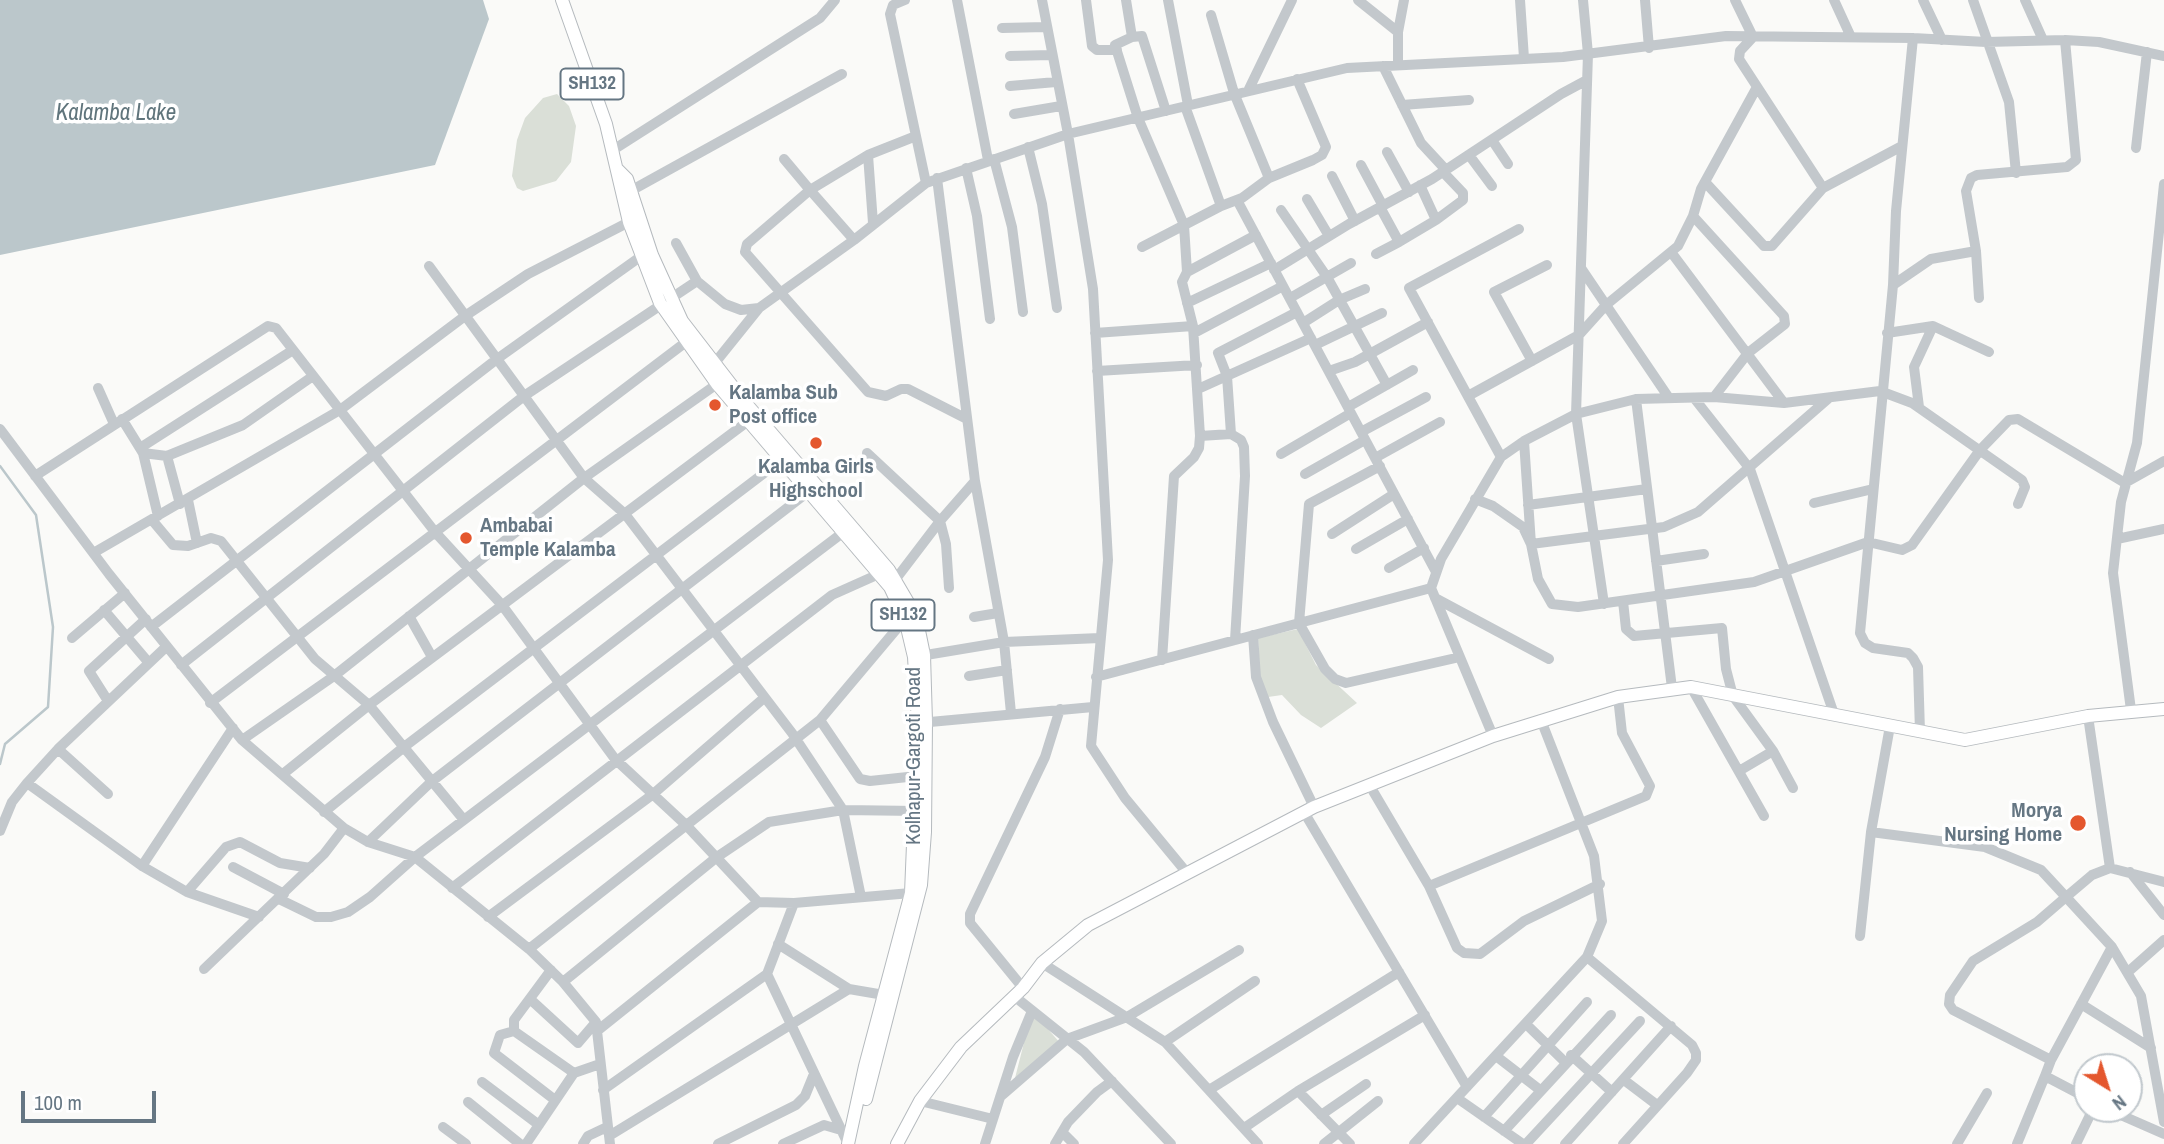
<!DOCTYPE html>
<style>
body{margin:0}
#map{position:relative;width:2164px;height:1144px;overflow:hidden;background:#fafaf8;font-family:"Archivo Narrow",sans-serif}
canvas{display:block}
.north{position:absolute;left:2073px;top:1053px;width:70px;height:70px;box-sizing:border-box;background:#fff;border:2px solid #c1c8cd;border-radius:50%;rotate:142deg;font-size:19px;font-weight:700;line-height:28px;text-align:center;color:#657683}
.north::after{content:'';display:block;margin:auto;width:24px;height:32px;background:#e4572e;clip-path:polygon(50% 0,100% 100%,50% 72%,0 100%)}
.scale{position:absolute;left:21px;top:1091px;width:135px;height:32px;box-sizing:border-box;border:4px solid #657683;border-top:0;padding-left:9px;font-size:21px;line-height:24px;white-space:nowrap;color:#657683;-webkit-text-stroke:5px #fff;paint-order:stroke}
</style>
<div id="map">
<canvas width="2164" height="1144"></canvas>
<div class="north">N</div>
<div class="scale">100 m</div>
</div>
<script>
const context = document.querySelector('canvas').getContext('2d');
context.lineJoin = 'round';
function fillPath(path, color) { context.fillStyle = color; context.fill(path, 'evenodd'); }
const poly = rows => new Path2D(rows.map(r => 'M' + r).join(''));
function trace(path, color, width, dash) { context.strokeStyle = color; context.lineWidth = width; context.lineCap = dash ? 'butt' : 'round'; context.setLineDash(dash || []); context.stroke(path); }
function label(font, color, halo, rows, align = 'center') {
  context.font = font + ' "Archivo Narrow",sans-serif'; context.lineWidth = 7; context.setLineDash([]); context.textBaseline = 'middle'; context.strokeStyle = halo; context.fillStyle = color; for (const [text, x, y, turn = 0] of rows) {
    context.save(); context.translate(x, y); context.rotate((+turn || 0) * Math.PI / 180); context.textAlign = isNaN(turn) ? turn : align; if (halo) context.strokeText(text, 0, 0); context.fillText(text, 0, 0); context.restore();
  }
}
const green = poly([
 [557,94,569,106,576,126,571,162,556,181,523,191,517,188,512,176,517,140,525,118,543,98],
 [1298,629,1316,665,1357,703,1321,728,1301,715,1282,695,1268,697,1260,676,1258,638],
 [1032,1011,1061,1044,1013,1086]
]);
const water = poly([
 [0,0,483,0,489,19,435,165,0,255]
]);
const stream = poly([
 [0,466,36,515,53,627,48,707,5,744,0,764]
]);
const minor = poly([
 [905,0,893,5,890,14,926,183],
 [957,0,988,160],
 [1042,0,1068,134,1093,289,1108,560,1091,746,1125,798,1187,873],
 [1086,0,1092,46,1097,50,1117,50],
 [1126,0,1132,37,1115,45,1138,118,1184,225,1187,272],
 [1168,0,1188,105],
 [1358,0,1398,32],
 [1520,0,1524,58],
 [1583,0,1588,54,1576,414,1604,604],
 [1645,0,1649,48],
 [1735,0,1753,37,1740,51,1739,59,1823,188,1902,146],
 [1834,0,1851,37],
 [1923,0,1942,40],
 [1973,0,2009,102,2016,173],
 [2025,0,2043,40],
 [1002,28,1046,27],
 [1132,37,1142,36,1166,111],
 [1913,38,1896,211,1893,285,1860,633,1865,643,1873,648,1908,653,1913,658,1918,667,1920,732],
 [1010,56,1051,55],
 [1398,64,1398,32,1404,0],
 [1383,66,1421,143,1446,170],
 [1010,86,1056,82],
 [1249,89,1292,0],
 [1402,105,1469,100],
 [1185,106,1221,206,1242,198,1269,178,1234,93,1211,15],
 [1014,114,1061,106],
 [1492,140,1508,164],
 [1028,147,1042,204,1057,308],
 [2136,148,2147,52],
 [613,150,820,18,835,0],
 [1387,152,1409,192],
 [868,155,873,223],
 [1469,155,1492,186],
 [784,159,810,190,747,244,745,252,868,392,886,396,901,389,908,389,965,418],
 [994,159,1012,227,1023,312],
 [1361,165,1383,206],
 [966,168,977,216,990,319],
 [1332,176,1355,221],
 [937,178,975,481,940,521,946,544,949,588],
 [1269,178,1313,160,1322,155,1326,147,1297,79],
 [1705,182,1764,246,1772,246,1823,188],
 [625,194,842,74],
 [1307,199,1329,236],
 [1237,200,1436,572],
 [1380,207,1399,242,1436,220,1420,185],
 [1281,210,1327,277,1387,385],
 [1436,220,1463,200,1463,193,1443,172],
 [1256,235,1187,272,1182,282,1193,326,1200,436,1231,434,1227,376,1218,353,1297,312],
 [854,240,810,190,868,155,916,136],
 [676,243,697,281,725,304,741,310,759,308],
 [1142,247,1221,206],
 [1671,252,1784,403],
 [1376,254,1399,242],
 [429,266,584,478,625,514,792,733,843,810,861,897],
 [1581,268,1606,305,1678,246,1693,216],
 [1274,270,1349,224,1432,179,1561,94,1587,80],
 [1893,285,1931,259,1976,251],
 [1290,298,1351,263],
 [1979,298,1976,251,1966,191,1971,178,1977,175,2067,167,2076,160,2065,40],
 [1187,303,1271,263],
 [1303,323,1339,300,1365,289],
 [1095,333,1193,326],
 [1194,333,1283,286],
 [1887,333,1933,326,1989,352],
 [1315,345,1382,313],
 [1532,361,1494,292,1547,265],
 [714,364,759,308,854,240,926,183,1068,134,1347,68,1563,57,1726,36,1913,38,1986,42,2065,40,2099,42,2164,56],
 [1097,371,1197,365],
 [1329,371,1355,362,1428,322],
 [98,388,114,424],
 [1198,389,1311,338],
 [1468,396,1579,335,1606,305,1669,398],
 [1714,397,1748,353,1785,324,1784,316,1693,216,1701,189,1757,87],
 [1694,398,1750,469,1834,714],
 [1636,399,1672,688],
 [1348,407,1413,370],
 [1919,407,1914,367,1933,326],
 [122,419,143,453,167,456,243,425,313,376],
 [0,429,109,574,242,740,344,828,368,842,415,857,529,949,563,982,596,1022,610,1144],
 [1361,432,1426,397],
 [1231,434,1241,440,1244,447,1245,476,1235,640],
 [1524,441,1531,544,1538,579,1552,604,1578,607,1754,582,1868,542,1902,550,1912,545,1980,450,2009,420,2018,419,2125,483,2164,461],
 [140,448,293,350],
 [143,453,158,516],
 [867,453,940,521,892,584],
 [1281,454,1351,413],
 [167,456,180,504],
 [1501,457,1409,288,1519,229],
 [1375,458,1440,422],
 [1380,466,1309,504,1299,623,1325,669,1335,679,1346,683,1460,657],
 [1305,474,1365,440],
 [35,476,268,326,276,328,435,532,502,605,615,759,686,825,758,902],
 [975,481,1004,642,1100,638],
 [1475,499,1493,506,1523,527,1531,544,1664,527,1698,512,1829,398],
 [188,500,197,543],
 [1814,503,1873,489],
 [1528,505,1647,489],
 [152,520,173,545,188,546,211,538,221,541,315,659,369,705,464,820],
 [1332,534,1394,494],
 [2117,539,2164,529],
 [1356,549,1408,519],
 [95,552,340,410,465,316,528,274,629,222],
 [1656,561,1704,554],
 [1389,568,1424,548],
 [1435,598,1549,659],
 [1623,601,1626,629,1634,636,1722,628,1726,669,1733,696,1773,751,1793,788],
 [104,610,149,663],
 [409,616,432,657],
 [974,617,998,613],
 [151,627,497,359,640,257],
 [1253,635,1256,677,1273,722,1314,807],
 [72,638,125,593],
 [920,656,1004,642,1011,713],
 [1162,660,1174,476,1194,457,1199,448,1200,436],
 [181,665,524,396,697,281],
 [969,676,1007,670],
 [1096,677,1431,588],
 [1691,687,1764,816],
 [108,701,89,671,146,619],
 [210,703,686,342],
 [2131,710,2113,573,2121,502,2137,443,2164,184],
 [2088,716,2110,868],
 [820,720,860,779,870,781,917,776],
 [919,723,1093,707],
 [1493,736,1431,588,1441,559,1501,457,1524,441,1576,414,1636,399,1714,397,1784,403,1880,391,1912,403,2022,480,2025,487,2018,504],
 [242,740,334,676,584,478,717,384],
 [58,749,108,794],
 [1739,771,1773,751],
 [283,774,369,705,747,422],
 [27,783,142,866,187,892,259,917],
 [1370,786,1429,886,1457,948,1464,953,1480,954,1524,921,1600,884],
 [324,812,404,747,780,461],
 [1304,812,1467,1087],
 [0,831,12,802,27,783,58,749,166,647],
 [1871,832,1985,847,2041,870,2066,897,2037,922,1973,961,1950,995,1949,1004,1953,1010,2051,1060,2045,1076,2087,1098],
 [368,842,431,782,808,492],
 [142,866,233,728],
 [233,867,284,894],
 [2130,872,2164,915],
 [2164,882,2110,868,2092,875,2066,897,2112,947,2141,996,2164,1122],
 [1429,886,1646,796,1650,786,1622,733,1618,697],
 [452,888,832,595,879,574],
 [187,892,226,847,240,842,280,863,310,868],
 [279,899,316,917,331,917,348,912,370,897,415,857,845,531],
 [794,903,767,974,848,1144],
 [488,917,652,795,764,698],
 [1860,936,1871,832,1890,726],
 [778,944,849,989],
 [529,949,820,720,905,619],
 [1587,957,1692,1045,1696,1053,1696,1060,1687,1073,1623,1144],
 [1042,963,1165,1042,1258,1144],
 [204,969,324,854,344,828],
 [551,970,514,1020,514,1031,500,1035,494,1053,555,1100],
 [2128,972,2164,940],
 [563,982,717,857,769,822,843,810,917,811],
 [1023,988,970,923,970,914,1045,757,1060,709],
 [1014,996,1084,1052,1171,1144],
 [530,999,578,1043,596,1022],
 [2081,1004,2151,1048],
 [1526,1024,1565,1062],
 [514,1031,574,1073],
 [597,1031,758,902,794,903,911,893],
 [1165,1042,1255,981],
 [1571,1055,1612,1092],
 [1496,1056,1540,1090],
 [2051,1060,2112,947],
 [1624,1080,1657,1105],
 [482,1082,539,1125],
 [603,1090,767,974],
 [1209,1090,1399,972],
 [1298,1091,1350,1144],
 [1000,1097,1067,1039,1127,1017,1239,950],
 [1457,1098,1523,1144],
 [920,1101,993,1119],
 [468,1102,520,1144],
 [2107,1109,2164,1134],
 [1321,1115,1366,1084],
 [1484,1117,1587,1002],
 [443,1127,466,1144],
 [1244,1128,1298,1091,1425,1015],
 [1504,1131,1611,1015],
 [1062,1132,1074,1144],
 [609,1136,849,989,884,995],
 [526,1144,574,1073,600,1064],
 [583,1144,588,1136,607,1127],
 [718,1144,796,1105,805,1096,814,1074],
 [783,1144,824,1125,841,1130],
 [985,1144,1013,1057,1032,1011],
 [1055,1144,1068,1122,1097,1092,1112,1081],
 [1324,1144,1378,1101],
 [1414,1144,1587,957,1602,921,1594,856,1541,720],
 [1526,1144,1640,1021],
 [1565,1144,1671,1026],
 [1957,1144,1987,1093],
 [2017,1144,2045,1076],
 [2076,1144,2093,1109]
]);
const major = poly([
 [562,0,606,124,629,222,660,303,717,384,890,587,905,619,914,657,918,723,911,893,865,1066,848,1144],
 [617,169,627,179,652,255,682,321,743,400,889,570,916,616,924,655,926,722,925,832,921,885,866,1099],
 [897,1144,920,1101,961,1047,1023,988,1042,963,1088,925,1314,807,1493,736,1618,697,1691,687,1965,740,2088,716,2164,709]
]);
const markers = [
 [715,405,7,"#e4572e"],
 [816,443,7,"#e4572e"],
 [466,538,7,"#e4572e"],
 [2078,823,9,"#e4572e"]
];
const shields = [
 [592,84,63],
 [903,615,63]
];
const shieldNames = [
 ["SH132",592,84],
 ["SH132",903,615]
];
const poiNames = [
 ["Kalamba Sub",729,393],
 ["Post office",729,417],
 ["Kalamba Girls",816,467,"center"],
 ["Highschool",816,491,"center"],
 ["Ambabai",480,526],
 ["Temple Kalamba",480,550],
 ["Morya",2062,811,"right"],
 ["Nursing Home",2062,835,"right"]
];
const streetNames = [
 ["Kolhapur-Gargoti Road",914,756,-90]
];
const waterNames = [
 ["Kalamba Lake",116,114]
];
fillPath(green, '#dadfd7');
fillPath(water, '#bbc7cb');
trace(stream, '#bbc7cb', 2.5);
trace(major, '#b5babe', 14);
trace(minor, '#c3c8cc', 10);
trace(major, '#fff', 12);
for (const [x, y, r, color] of markers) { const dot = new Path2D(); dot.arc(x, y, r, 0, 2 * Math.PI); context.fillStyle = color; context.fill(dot); trace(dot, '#fff', 2.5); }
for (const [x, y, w] of shields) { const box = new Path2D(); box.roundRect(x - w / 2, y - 15.5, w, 31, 5); context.fillStyle = '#fff'; context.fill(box); trace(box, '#657683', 2); }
label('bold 19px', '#657683', null, shieldNames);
label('bold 21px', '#657683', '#fff', poiNames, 'left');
label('21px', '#657683', '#fff', streetNames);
label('italic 23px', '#60757c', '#fff', waterNames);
</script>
